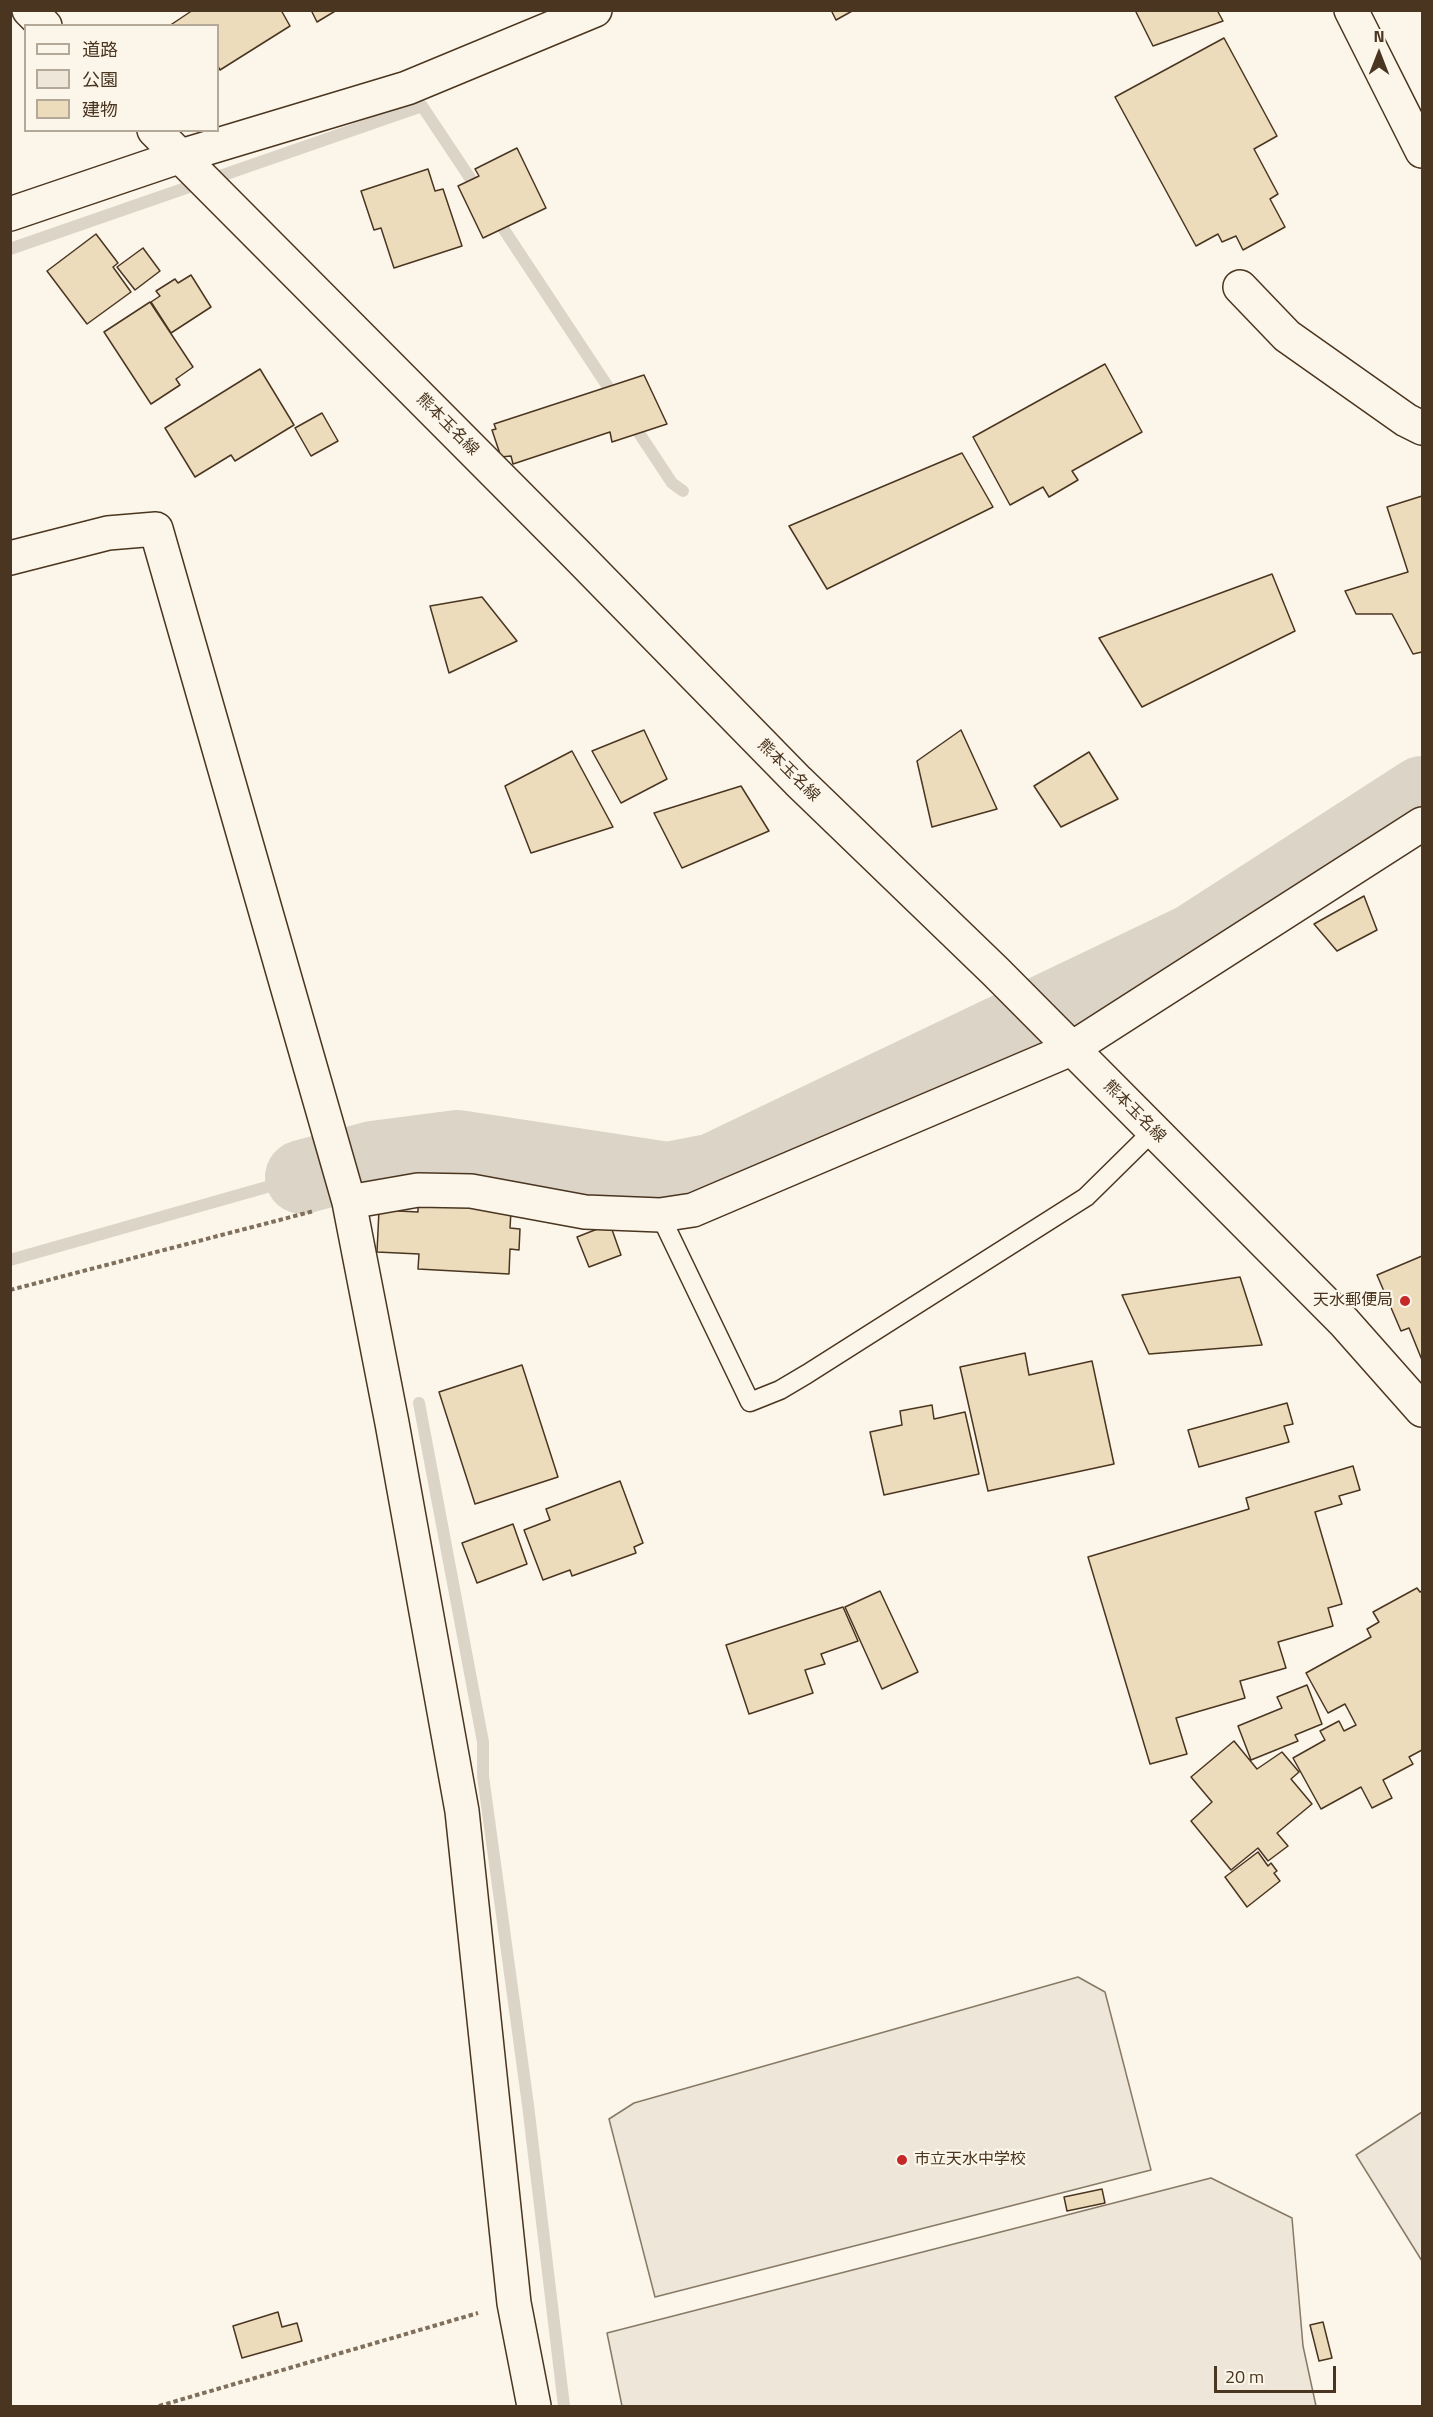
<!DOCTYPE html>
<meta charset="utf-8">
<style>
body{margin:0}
#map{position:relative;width:1433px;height:2417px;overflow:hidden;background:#fbf6e9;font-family:"Titillium Web","Noto Sans JP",sans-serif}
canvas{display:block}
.frame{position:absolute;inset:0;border:12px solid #4a3520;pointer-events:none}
.legend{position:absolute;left:24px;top:24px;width:195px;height:108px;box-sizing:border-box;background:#fbf6e9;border:2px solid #b4a999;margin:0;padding:8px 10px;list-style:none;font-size:18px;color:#4a3520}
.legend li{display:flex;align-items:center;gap:12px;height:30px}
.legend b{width:30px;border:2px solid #b4a999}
.north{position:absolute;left:1349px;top:24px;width:60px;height:60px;-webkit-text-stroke:4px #fbf6e9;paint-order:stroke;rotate:0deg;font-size:16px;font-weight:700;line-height:24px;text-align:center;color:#4a3520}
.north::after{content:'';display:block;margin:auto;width:21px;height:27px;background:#4a3520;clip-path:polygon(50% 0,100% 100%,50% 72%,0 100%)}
.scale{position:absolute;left:1214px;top:2366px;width:122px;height:27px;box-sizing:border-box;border:3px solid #4a3520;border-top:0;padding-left:8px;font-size:18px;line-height:21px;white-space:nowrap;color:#4a3520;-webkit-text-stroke:4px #fbf6e9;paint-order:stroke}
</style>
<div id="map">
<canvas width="1433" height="2417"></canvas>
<div class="frame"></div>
<ul class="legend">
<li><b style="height:8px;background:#fbf6e9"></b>道路</li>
<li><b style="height:16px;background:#ede6d9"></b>公園</li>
<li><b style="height:16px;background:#ecdcbc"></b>建物</li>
</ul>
<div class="north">N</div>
<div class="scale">20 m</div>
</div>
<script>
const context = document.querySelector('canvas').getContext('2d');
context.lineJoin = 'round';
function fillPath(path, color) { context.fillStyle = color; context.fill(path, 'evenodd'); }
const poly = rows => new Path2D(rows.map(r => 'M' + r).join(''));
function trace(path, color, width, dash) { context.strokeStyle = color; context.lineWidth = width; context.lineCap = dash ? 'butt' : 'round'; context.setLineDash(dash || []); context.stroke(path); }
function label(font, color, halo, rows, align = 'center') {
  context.font = font + ' "Titillium Web","Noto Sans JP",sans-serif'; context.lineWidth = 4.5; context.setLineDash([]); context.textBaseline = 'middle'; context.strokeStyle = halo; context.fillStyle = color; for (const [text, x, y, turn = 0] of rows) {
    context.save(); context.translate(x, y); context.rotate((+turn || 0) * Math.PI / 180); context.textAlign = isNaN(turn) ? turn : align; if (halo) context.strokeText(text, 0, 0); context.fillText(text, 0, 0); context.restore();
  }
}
const green = poly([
 [1078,1977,1105,1992,1151,2170,655,2297,609,2119,634,2103,1078,1977],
 [1422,2112,1422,2261,1356,2155,1422,2112],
 [1211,2178,1292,2218,1303,2346,1316,2406,622,2406,607,2333,1211,2178]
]);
const stream = poly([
 [495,216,616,399],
 [10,249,422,106,480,193],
 [631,421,672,483,683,491],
 [10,1260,302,1177],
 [419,1403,483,1742,483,1776,528,2105,564,2406]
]);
const river = poly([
 [302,1177,373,1158,458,1147,668,1179,714,1170,1193,941,1422,793]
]);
const building = poly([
 [193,10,281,10,290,26,220,70,218,66,218,26,169,26,193,10],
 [311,10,337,10,317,22,311,10],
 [831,10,854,10,836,20,831,10],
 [1135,10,1217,10,1223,21,1153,46,1135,10],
 [1224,38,1277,136,1254,149,1278,194,1270,199,1285,227,1243,250,1236,236,1222,242,1218,234,1196,246,1115,97,1224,38],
 [517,148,546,208,483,238,458,186,479,176,475,169,517,148],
 [428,169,435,191,443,189,462,246,394,268,381,228,374,230,361,191,428,169],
 [96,234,118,263,113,267,131,292,87,324,47,271,96,234],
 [143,248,160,271,135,290,117,267,143,248],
 [191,275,211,307,171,333,151,302,160,296,156,291,175,279,178,283,191,275],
 [150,302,193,367,176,379,180,385,151,404,104,332,150,302],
 [1105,364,1142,432,1072,471,1078,480,1049,497,1043,487,1010,505,973,437,1105,364],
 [260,369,294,425,235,461,231,455,195,477,165,428,260,369],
 [644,375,667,424,612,442,610,432,513,464,511,456,501,457,492,430,496,429,494,424,644,375],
 [322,413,338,441,311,456,295,428,322,413],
 [962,453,993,507,827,589,789,526,962,453],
 [1422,496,1422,652,1413,654,1392,614,1356,614,1345,591,1408,572,1387,507,1422,496],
 [1272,574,1295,631,1142,707,1099,638,1272,574],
 [482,597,517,641,449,673,430,606,482,597],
 [644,730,667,779,621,803,592,751,644,730],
 [961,730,997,809,932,827,917,761,961,730],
 [572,751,613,827,531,853,505,786,572,751],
 [1089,752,1118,799,1061,827,1034,786,1089,752],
 [741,786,769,831,682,868,654,813,741,786],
 [1364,896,1377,930,1337,951,1314,924,1364,896],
 [418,1201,511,1211,510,1228,520,1229,519,1250,510,1249,509,1274,418,1269,419,1254,377,1252,379,1210,418,1212,418,1201],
 [610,1224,621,1255,589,1267,577,1237,610,1224],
 [1422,1256,1422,1360,1409,1328,1401,1331,1377,1275,1422,1256],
 [1240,1277,1262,1345,1149,1354,1122,1295,1240,1277],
 [1025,1353,1029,1375,1092,1361,1114,1464,988,1491,960,1367,1025,1353],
 [522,1365,558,1477,475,1504,439,1392,522,1365],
 [1287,1403,1293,1424,1284,1426,1289,1442,1199,1467,1188,1430,1287,1403],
 [932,1405,934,1419,965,1412,979,1474,884,1495,870,1432,902,1425,900,1411,932,1405],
 [1353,1466,1360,1490,1339,1496,1342,1504,1315,1512,1342,1604,1328,1608,1333,1626,1278,1642,1286,1668,1240,1681,1245,1698,1176,1718,1187,1754,1150,1764,1088,1557,1249,1509,1246,1498,1353,1466],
 [620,1481,643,1543,634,1547,636,1553,572,1576,570,1570,543,1580,524,1530,550,1520,546,1509,620,1481],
 [513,1524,527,1564,477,1583,462,1543,513,1524],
 [1417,1588,1420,1592,1422,1591,1422,1750,1409,1757,1413,1764,1383,1780,1392,1798,1372,1808,1361,1787,1321,1809,1293,1758,1325,1740,1320,1731,1339,1721,1344,1731,1356,1725,1345,1704,1328,1713,1306,1673,1371,1637,1367,1629,1379,1622,1373,1612,1417,1588],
 [880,1591,918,1672,882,1689,845,1607,880,1591],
 [843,1607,858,1641,821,1654,825,1664,805,1670,813,1693,749,1714,726,1645,843,1607],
 [1307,1685,1322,1724,1295,1735,1298,1741,1251,1760,1238,1726,1282,1708,1277,1697,1307,1685],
 [1234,1741,1257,1769,1282,1752,1299,1772,1291,1779,1312,1804,1277,1833,1288,1846,1268,1861,1258,1848,1231,1870,1191,1821,1212,1802,1191,1777,1234,1741],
 [1258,1852,1268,1866,1271,1863,1277,1871,1274,1873,1280,1881,1247,1907,1225,1877,1258,1852],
 [1102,2189,1105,2203,1067,2211,1064,2197,1102,2189],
 [278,2312,282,2327,297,2323,302,2341,242,2358,233,2326,278,2312],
 [1323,2322,1332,2358,1319,2361,1310,2325,1323,2322]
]);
const path = poly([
 [10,1290,314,1211],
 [159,2406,478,2313]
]);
const lane = poly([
 [660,1215,750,1402,780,1390,807,1374,1086,1197,1153,1131]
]);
const street = poly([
 [1351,10,1422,151],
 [10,214,181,156,407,88,595,10],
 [1240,287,1287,336,1406,420,1422,428],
 [10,558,108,533,156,529,349,1202,392,1423,462,1811,514,2303,534,2406],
 [349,1202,418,1190,471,1191,585,1212,660,1215,693,1210,1071,1049,1422,824]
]);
const primary = poly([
 [29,10,45,26],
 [154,130,576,554,798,781,996,972,1344,1322,1422,1410]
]);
const markers = [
 [1405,1301,6,"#c62828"],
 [902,2160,6,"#c62828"]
];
const streetNames = [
 ["熊本玉名線",447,425,45],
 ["熊本玉名線",788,771,45],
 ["熊本玉名線",1134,1112,45]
];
const poiNames = [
 ["天水郵便局",1393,1301],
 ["市立天水中学校",914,2160,"left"]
];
fillPath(green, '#ede6d9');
trace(green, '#887966', 1.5);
trace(stream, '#dcd4c6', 12);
trace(river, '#dcd4c6', 74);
fillPath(building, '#ecdcbc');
trace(building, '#4a3520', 1.5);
trace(lane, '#4a3520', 21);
trace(street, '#4a3520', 36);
trace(primary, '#4a3520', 36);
trace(path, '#7f6f5c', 4, [4.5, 3]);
trace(lane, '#fbf6e9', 18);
trace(street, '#fbf6e9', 33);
trace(primary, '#fbf6e9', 33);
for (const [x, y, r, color] of markers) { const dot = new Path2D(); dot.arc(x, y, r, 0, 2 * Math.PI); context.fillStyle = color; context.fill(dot); trace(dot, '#fbf6e9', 2); }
label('16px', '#4a3520', '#fbf6e9', streetNames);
label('16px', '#4a3520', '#fbf6e9', poiNames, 'right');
</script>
